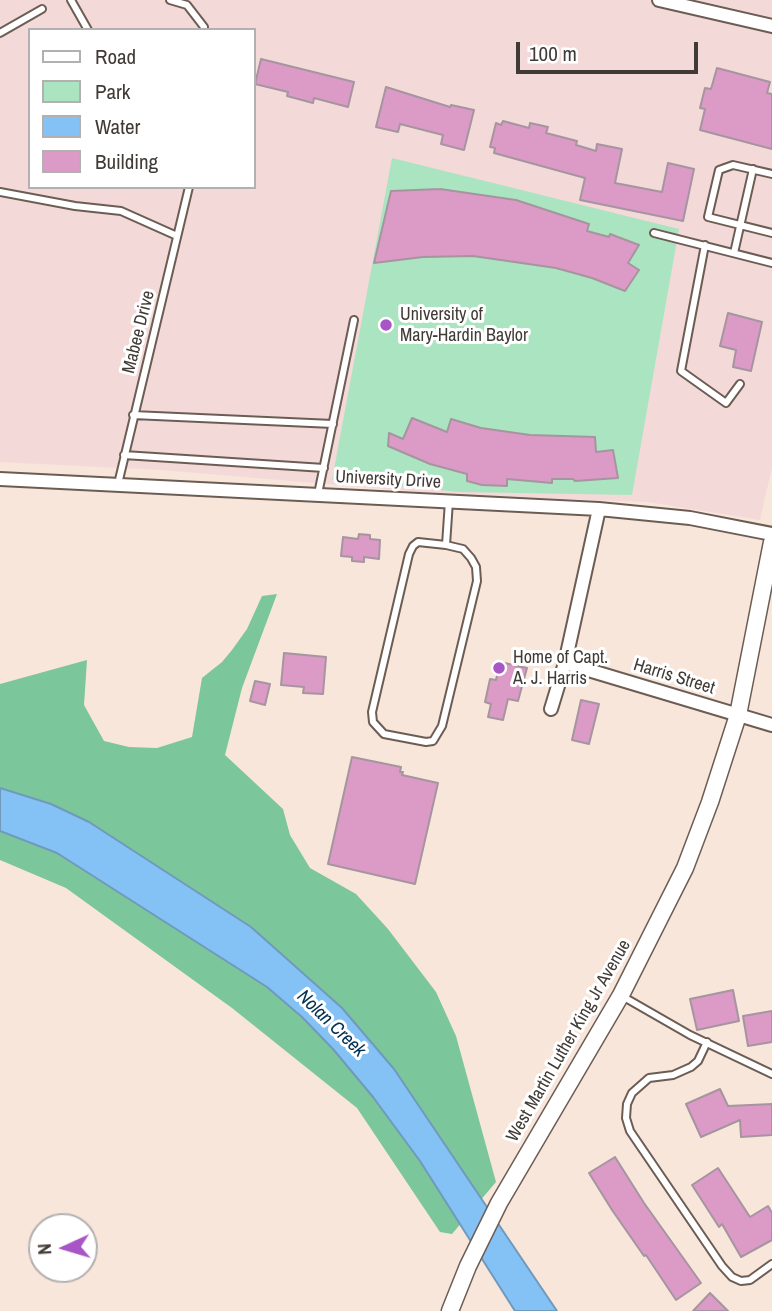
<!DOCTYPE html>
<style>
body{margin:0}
#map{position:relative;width:772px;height:1311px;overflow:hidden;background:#f8e6db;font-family:"Archivo Narrow",sans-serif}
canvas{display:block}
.legend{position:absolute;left:28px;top:28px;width:228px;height:161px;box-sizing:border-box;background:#fff;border:2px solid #b3b1af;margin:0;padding:9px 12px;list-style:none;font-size:21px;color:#413b36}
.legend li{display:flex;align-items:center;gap:14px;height:35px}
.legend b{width:35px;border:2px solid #b3b1af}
.north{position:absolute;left:28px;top:1213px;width:70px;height:70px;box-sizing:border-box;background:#fff;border:2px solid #b3b1af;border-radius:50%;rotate:266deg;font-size:19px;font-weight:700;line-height:28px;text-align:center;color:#413b36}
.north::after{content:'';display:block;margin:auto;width:24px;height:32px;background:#a856c5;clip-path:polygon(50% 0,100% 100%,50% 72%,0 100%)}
.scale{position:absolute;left:516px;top:42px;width:182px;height:32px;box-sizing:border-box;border:4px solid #413b36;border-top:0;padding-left:9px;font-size:21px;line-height:24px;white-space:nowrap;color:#413b36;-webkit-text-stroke:5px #fff;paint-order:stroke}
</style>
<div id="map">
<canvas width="772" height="1311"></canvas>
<ul class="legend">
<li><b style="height:9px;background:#fff"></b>Road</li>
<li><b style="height:19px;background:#abe4c1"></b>Park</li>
<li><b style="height:19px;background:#84c2f6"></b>Water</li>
<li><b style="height:19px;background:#dc9ac7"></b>Building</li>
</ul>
<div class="north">N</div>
<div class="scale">100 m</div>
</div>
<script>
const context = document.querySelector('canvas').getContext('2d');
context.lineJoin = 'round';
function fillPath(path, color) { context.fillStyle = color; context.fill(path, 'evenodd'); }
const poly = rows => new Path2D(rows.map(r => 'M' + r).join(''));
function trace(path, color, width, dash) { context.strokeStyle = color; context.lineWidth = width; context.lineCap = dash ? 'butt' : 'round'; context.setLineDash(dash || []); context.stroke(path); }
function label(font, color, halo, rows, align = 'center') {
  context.font = font + ' "Archivo Narrow",sans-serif'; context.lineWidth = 6; context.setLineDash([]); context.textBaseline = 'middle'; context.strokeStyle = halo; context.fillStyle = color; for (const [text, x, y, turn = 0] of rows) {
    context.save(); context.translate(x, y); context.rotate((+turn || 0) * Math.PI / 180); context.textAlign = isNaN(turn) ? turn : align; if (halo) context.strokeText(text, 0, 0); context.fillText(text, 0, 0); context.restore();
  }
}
const education = poly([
 [0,0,772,0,772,467,760,520,648,502,456,495,161,470,0,462],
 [30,30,254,30,254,187,30,187]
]);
const green = poly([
 [392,158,679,229,632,495,460,492,332,480]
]);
const forest = poly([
 [277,594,242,688,225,755,283,809,290,835,310,868,356,894,388,929,436,992,456,1036,496,1182,452,1234,440,1232,357,1108,232,1008,66,888,0,860,0,684,87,660,84,705,104,741,129,747,157,748,192,737,202,678,222,662,232,650,247,629,262,596]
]);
const water = poly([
 [0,788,51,804,89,822,251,927,342,1008,394,1069,557,1311,515,1311,420,1161,373,1097,333,1049,302,1017,267,987,57,853,0,831,0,788]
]);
const building = poly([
 [261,59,354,82,348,107,314,98,313,103,287,96,288,92,255,84,261,59],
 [717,68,770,82,767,93,772,94,772,149,700,130,705,109,700,108,705,88,711,89,717,68],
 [386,87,450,107,451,105,474,110,464,150,441,144,443,135,400,124,398,132,376,127,386,87],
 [503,121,529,128,530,123,548,127,546,133,577,141,576,145,596,151,597,144,622,149,615,183,662,192,668,163,694,169,683,221,580,200,585,178,494,153,495,148,490,147,496,123,501,125,503,121],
 [440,189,516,200,589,224,587,231,609,237,610,234,639,245,628,263,639,270,625,291,592,278,556,268,473,256,423,257,374,263,391,191,440,189],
 [728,313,762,322,751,371,733,367,736,350,720,346,728,313],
 [412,418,447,432,451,419,481,428,530,435,595,437,596,452,613,450,618,478,575,481,573,479,552,479,552,483,507,479,507,486,482,485,467,481,467,474,430,464,388,446,389,433,403,439,412,418],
 [359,534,370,535,370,539,380,540,379,559,364,557,364,562,352,561,352,557,341,556,343,537,358,539,359,534],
 [284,653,326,657,323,694,303,693,304,687,281,685,284,653],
 [500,662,527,668,518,701,508,699,503,720,488,717,491,704,485,702,490,679,496,680,500,662],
 [255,681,270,684,265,705,250,701,255,681],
 [581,700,599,704,589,744,572,740,581,700],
 [352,757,401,767,400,772,403,772,402,775,438,783,415,884,328,864,352,757],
 [733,990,739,1021,697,1030,690,999,733,990],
 [772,1011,772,1042,748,1046,743,1016,772,1011],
 [720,1089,728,1106,772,1104,772,1135,741,1137,740,1120,701,1137,686,1104,720,1089],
 [615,1157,644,1203,701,1283,676,1300,646,1255,644,1256,612,1210,589,1173,615,1157],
 [718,1168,750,1217,768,1206,772,1213,772,1240,741,1257,722,1224,719,1227,692,1185,718,1168],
 [710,1293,728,1311,693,1311,710,1293]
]);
const lane = poly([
 [71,0,88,30],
 [170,0,187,5,204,27,204,30],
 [0,33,42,9],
 [772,174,733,165,719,170,708,217,772,233],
 [0,192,75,206,121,211,177,236],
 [654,233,772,263],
 [705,245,681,371,726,403,740,384],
 [734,253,753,169],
 [133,415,333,424],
 [124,455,324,468],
 [118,484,189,187],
 [318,494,354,320],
 [446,545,463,549,471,558,476,567,477,581,442,726,433,741,426,742,384,734,373,722,372,712,409,554,413,546,418,542,446,545,449,501],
 [622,996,690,1035,772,1074],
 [707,1042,698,1061,691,1067,673,1075,649,1078,632,1093,627,1104,626,1118,630,1131,722,1266,732,1277,741,1281,750,1280,772,1264]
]);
const street = poly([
 [659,0,772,26],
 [0,479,599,509,690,518,772,534],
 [565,663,772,725],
 [551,709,565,663,599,509]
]);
const secondary = poly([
 [450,1311,468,1266,499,1203,621,995,685,868,710,802,738,715,772,542]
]);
const markers = [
 [386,325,7,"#a856c5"],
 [499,668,7,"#a856c5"]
];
const poiNames = [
 ["University of",400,315],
 ["Mary-Hardin Baylor",400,336],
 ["Home of Capt.",513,658],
 ["A. J. Harris",513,679]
];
const streetNames = [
 ["Mabee Drive",139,332,-76],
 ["University Drive",388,480,3],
 ["Harris Street",674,677,17],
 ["West Martin Luther King Jr Avenue",569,1041,-60]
];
const waterNames = [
 ["Nolan Creek",331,1024,44]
];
fillPath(education, '#f4d9d9');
fillPath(green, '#abe4c1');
fillPath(forest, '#7bc69a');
fillPath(water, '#84c2f6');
trace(water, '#709abc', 2);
fillPath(building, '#dc9ac7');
trace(building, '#a5959f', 2);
trace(lane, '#6c5d54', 10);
trace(street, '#6c5d54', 16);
trace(secondary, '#6c5d54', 19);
trace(lane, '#fff', 6);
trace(street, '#fff', 12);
trace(secondary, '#fff', 16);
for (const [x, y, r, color] of markers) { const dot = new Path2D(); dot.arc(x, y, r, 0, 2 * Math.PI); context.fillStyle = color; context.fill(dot); trace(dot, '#fff', 2.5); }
label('18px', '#413b36', '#fff', poiNames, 'left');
label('18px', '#413b36', '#fff', streetNames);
label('italic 19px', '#002f50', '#fff', waterNames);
</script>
